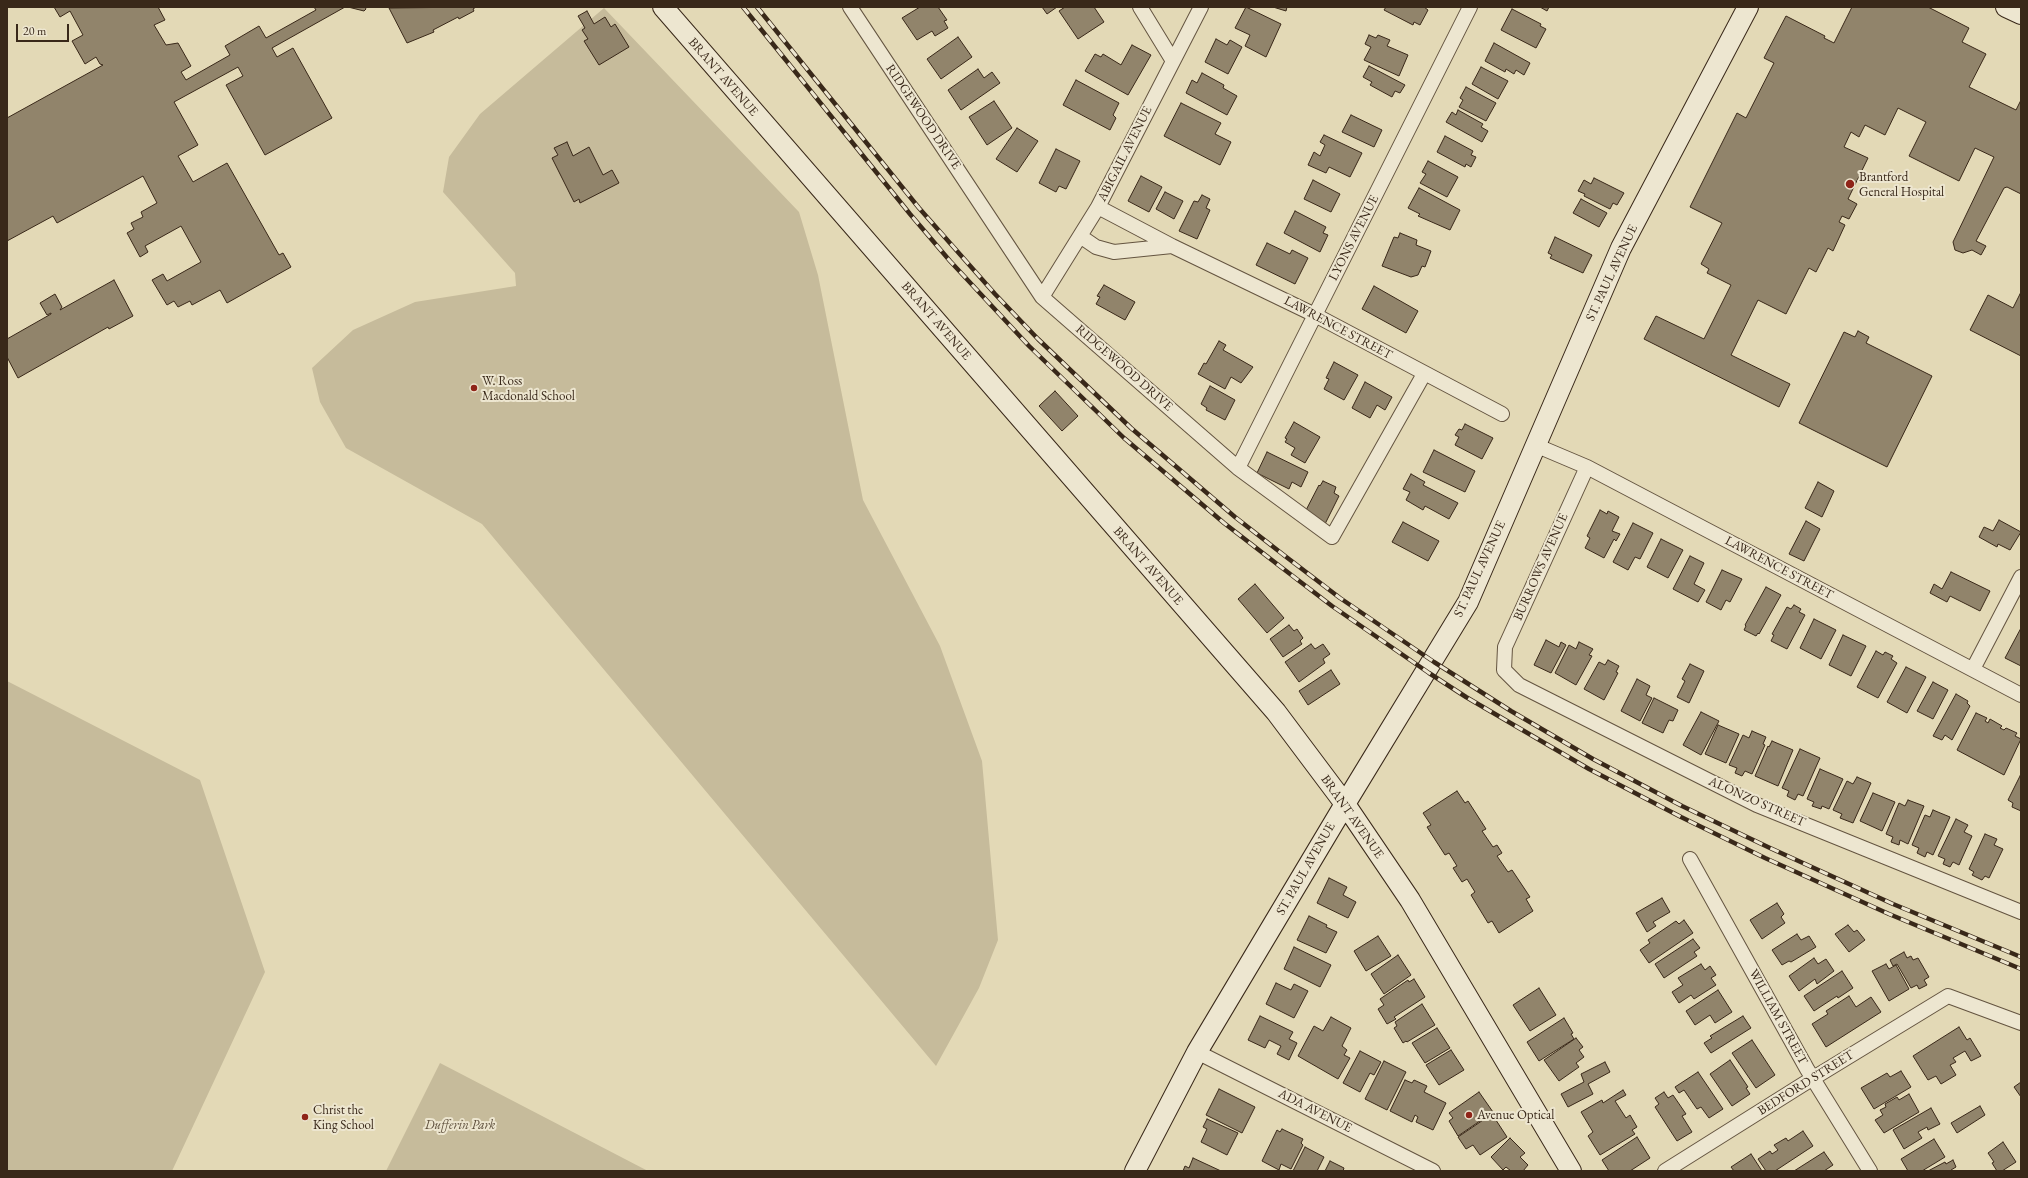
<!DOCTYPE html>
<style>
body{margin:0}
#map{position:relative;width:2028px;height:1178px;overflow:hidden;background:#e3d9b6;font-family:"EB Garamond",serif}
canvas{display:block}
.frame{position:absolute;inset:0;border:8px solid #392819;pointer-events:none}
.scale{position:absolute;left:16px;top:24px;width:53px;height:18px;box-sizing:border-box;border:2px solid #392819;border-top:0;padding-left:5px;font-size:12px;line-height:14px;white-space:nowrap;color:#392819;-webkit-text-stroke:3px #ede6d0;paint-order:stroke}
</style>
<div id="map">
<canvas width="2028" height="1178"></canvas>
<div class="frame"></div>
<div class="scale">20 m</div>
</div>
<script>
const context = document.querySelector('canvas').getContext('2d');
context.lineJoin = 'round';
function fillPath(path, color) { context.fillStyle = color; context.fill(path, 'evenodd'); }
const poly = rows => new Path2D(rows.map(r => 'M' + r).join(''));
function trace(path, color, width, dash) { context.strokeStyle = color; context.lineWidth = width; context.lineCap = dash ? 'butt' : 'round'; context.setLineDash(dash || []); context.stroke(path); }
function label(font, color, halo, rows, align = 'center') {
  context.font = font + ' "EB Garamond",serif'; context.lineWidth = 4; context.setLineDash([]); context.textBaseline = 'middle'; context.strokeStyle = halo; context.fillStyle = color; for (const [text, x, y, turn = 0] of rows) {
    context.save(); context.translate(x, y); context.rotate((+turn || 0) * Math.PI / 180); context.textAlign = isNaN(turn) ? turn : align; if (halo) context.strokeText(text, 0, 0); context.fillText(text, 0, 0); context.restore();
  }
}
const green = poly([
 [604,8,799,212,818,275,863,500,940,646,982,761,998,940,979,988,936,1066,482,524,346,448,320,402,312,368,353,330,415,302,516,286,515,273,443,192,449,157,480,114],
 [7,681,200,780,265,972,172,1171,7,1171],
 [440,1063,648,1171,386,1171]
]);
const building = poly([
 [54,7,158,7,165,20,154,25,166,45,178,43,191,66,181,72,186,80,230,55,225,46,259,26,266,38,316,10,314,7,345,7,272,48,277,57,293,48,332,118,265,155,226,85,243,76,238,67,174,102,198,145,178,156,193,182,227,163,279,255,283,253,291,267,227,303,220,290,192,305,190,301,178,307,174,301,167,305,152,280,163,274,167,281,201,262,181,226,145,246,148,252,140,257,127,233,134,229,131,223,143,217,141,212,157,203,143,176,57,223,53,216,7,241,7,118,103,65,100,64,96,57,85,64,72,41,83,35,70,11,60,17,54,7],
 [348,7,365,7,366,9,364,11,348,7],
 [476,7,473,9,474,11,459,19,458,17,433,30,434,32,407,43,389,8,476,7],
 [920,7,938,7,947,20,944,21,948,28,935,36,932,31,917,40,902,18,920,7],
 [1042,7,1057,7,1047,14,1042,7],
 [1065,7,1094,7,1104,22,1078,39,1059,11,1065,7],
 [1246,7,1281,24,1266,57,1245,46,1250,35,1235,28,1246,7],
 [1273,7,1287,7,1286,11,1273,7],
 [1386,7,1424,7,1428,10,1420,25,1414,22,1413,25,1384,10,1386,7],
 [1540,7,1549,7,1547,11,1540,7],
 [1852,7,1928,7,1969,28,1962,42,1986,54,1969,87,2016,110,2021,100,2021,194,2007,187,2004,188,1976,241,1986,246,1981,255,1972,250,1963,253,1955,250,1953,242,1994,157,1975,148,1959,181,1909,156,1926,122,1898,108,1885,135,1865,125,1859,137,1851,132,1844,147,1868,158,1848,199,1857,204,1849,219,1842,216,1839,222,1845,225,1833,251,1828,248,1816,272,1809,268,1786,314,1758,300,1731,355,1790,384,1779,407,1644,339,1656,316,1704,339,1731,285,1707,273,1709,269,1701,264,1722,223,1690,207,1737,113,1746,118,1774,63,1764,58,1786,16,1825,36,1824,38,1834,43,1852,7],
 [1512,9,1541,24,1540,26,1546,29,1536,48,1501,30,1512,9],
 [587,11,594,24,605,17,611,27,615,24,629,47,599,65,584,41,588,39,582,30,585,28,578,16,587,11],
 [1369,35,1376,38,1378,35,1390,40,1387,46,1408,55,1399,76,1364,60,1371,47,1365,44,1369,35],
 [958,37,972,57,941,79,927,59,958,37],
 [1216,39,1227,45,1230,40,1242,47,1228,74,1205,62,1216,39],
 [1494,43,1530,63,1524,75,1516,70,1514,74,1506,69,1505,72,1485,61,1494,43],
 [1132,45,1151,55,1128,95,1085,71,1095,54,1101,57,1103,54,1121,65,1132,45],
 [1369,66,1405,85,1400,93,1395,91,1392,97,1370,85,1372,82,1363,77,1369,66],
 [1481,67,1508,81,1498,99,1472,84,1481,67],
 [978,69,984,78,992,72,1000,83,961,110,948,90,978,69],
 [1202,73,1224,85,1223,88,1237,96,1227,115,1186,93,1192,80,1197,83,1202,73],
 [1076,80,1119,103,1113,115,1116,118,1110,130,1063,105,1076,80],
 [1466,87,1496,103,1486,121,1459,107,1463,100,1460,98,1466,87],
 [994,101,1012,128,987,145,969,117,994,101],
 [1181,103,1221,123,1215,134,1231,142,1220,165,1164,136,1181,103],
 [1458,110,1483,124,1481,127,1488,131,1482,142,1446,122,1452,112,1456,115,1458,110],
 [1351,115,1382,130,1374,147,1342,132,1351,115],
 [1017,128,1038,141,1017,172,996,159,1017,128],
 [1324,135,1362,153,1350,177,1329,167,1326,173,1308,165,1314,152,1320,156,1325,145,1320,142,1324,135],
 [1445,136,1473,151,1471,155,1476,157,1471,167,1466,164,1465,167,1437,152,1445,136],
 [567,142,573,156,589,147,603,175,612,170,619,183,580,203,579,199,574,202,552,158,558,155,554,148,567,142],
 [1056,149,1080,161,1066,189,1059,186,1056,192,1039,183,1056,149],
 [1428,161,1458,177,1447,197,1420,183,1426,174,1422,172,1428,161],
 [1141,176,1162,187,1149,212,1128,201,1141,176],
 [1594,178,1624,193,1617,205,1613,203,1610,209,1584,196,1585,194,1578,191,1584,180,1591,184,1594,178],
 [1313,180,1340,194,1331,212,1304,199,1313,180],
 [1419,188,1460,210,1450,230,1418,216,1420,214,1408,208,1419,188],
 [1165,192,1183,201,1174,219,1156,209,1165,192],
 [1202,195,1210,199,1206,208,1210,210,1197,239,1179,231,1194,201,1198,202,1202,195],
 [1581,199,1607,213,1599,227,1573,213,1581,199],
 [1295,211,1326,227,1323,233,1328,235,1320,252,1284,233,1295,211],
 [1400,233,1417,240,1416,245,1431,251,1425,267,1422,266,1418,275,1411,277,1382,266,1394,237,1398,238,1400,233],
 [1555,237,1592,255,1583,273,1550,258,1552,255,1548,253,1555,237],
 [1267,243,1290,254,1292,250,1308,258,1295,284,1256,265,1267,243],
 [114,280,133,316,109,329,108,327,18,378,7,357,7,339,51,314,51,313,47,315,40,303,55,294,62,307,60,310,114,280],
 [1104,285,1135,302,1125,320,1096,304,1100,297,1097,296,1104,285],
 [1374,286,1418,311,1406,333,1362,309,1374,286],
 [2020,294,2021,294,2021,356,1970,330,1988,295,2013,308,2020,294],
 [1858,331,1869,337,1866,343,1932,376,1887,467,1799,423,1844,332,1855,337,1858,331],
 [1219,341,1226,345,1223,350,1253,367,1241,383,1231,377,1225,389,1198,374,1204,363,1206,364,1219,341],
 [1334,362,1358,375,1344,400,1324,389,1329,379,1326,378,1334,362],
 [1365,382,1392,397,1385,410,1377,405,1370,418,1352,408,1365,382],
 [1210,386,1235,400,1225,420,1206,410,1207,408,1201,404,1210,386],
 [1055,391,1078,416,1062,431,1039,406,1055,391],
 [1294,422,1320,437,1305,463,1291,455,1295,448,1285,442,1287,439,1285,438,1294,422],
 [1465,424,1493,438,1482,459,1455,445,1459,437,1455,435,1459,429,1462,430,1465,424],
 [1434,450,1475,471,1465,492,1423,472,1434,450],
 [1267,452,1308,472,1301,487,1292,482,1289,489,1257,473,1267,452],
 [1411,474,1425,482,1423,485,1458,503,1449,519,1425,506,1423,510,1406,500,1410,492,1403,489,1411,474],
 [1323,481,1336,487,1334,493,1339,496,1325,524,1304,514,1319,485,1320,486,1323,481],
 [1818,482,1834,491,1822,517,1805,508,1818,482],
 [1600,510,1607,514,1608,511,1619,517,1612,531,1620,534,1616,541,1614,539,1604,558,1585,548,1590,538,1587,536,1600,510],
 [1999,520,2021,532,2010,550,1998,544,1997,547,1979,537,1984,527,1993,531,1999,520],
 [1806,521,1820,529,1804,561,1789,554,1806,521],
 [1403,522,1439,541,1428,561,1392,542,1403,522],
 [1633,523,1653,533,1640,559,1635,557,1628,570,1613,562,1633,523],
 [1661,539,1683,550,1668,578,1647,567,1661,539],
 [1690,556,1704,563,1694,584,1705,590,1698,602,1673,589,1690,556],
 [1722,570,1742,579,1730,602,1726,600,1721,610,1706,602,1722,570],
 [1951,572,1990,591,1980,611,1950,596,1947,602,1930,593,1934,584,1942,589,1951,572],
 [1255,584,1284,618,1267,633,1238,599,1255,584],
 [1766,587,1781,595,1759,634,1758,633,1756,636,1744,630,1746,626,1745,625,1766,587],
 [1794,605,1801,609,1799,612,1805,615,1787,649,1771,641,1774,635,1772,634,1787,607,1791,609,1794,605],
 [1814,619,1836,630,1821,659,1800,648,1814,619],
 [1289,625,1294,631,1297,629,1303,638,1300,641,1302,644,1283,657,1270,639,1289,625],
 [2021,628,2021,666,2005,658,2021,628],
 [1843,635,1866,646,1851,676,1829,665,1843,635],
 [1546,640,1559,647,1561,642,1566,645,1551,673,1534,665,1546,640],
 [1579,642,1593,649,1589,655,1592,656,1576,685,1555,673,1569,645,1576,649,1579,642],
 [1311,644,1315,649,1323,644,1330,654,1323,659,1325,663,1299,682,1285,662,1311,644],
 [1876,651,1883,655,1885,652,1893,656,1891,659,1897,663,1878,698,1857,687,1876,651],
 [1608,660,1619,666,1616,672,1618,673,1604,700,1584,689,1599,662,1605,665,1608,660],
 [1690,664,1704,671,1689,703,1677,697,1685,681,1682,679,1690,664],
 [1906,667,1926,677,1907,713,1887,702,1906,667],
 [1331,670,1340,684,1308,705,1299,691,1331,670],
 [1637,679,1650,686,1646,695,1652,698,1640,721,1621,711,1637,679],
 [1933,682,1948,690,1933,719,1917,711,1933,682],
 [1956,694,1968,701,1967,703,1970,706,1952,740,1945,735,1942,740,1933,736,1956,694],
 [1654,698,1678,710,1673,721,1669,720,1663,733,1642,723,1654,698],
 [1701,712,1719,721,1701,755,1683,745,1701,712],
 [1976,713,1987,718,1985,721,1988,723,1990,719,2002,726,2000,728,2004,730,2006,728,2017,733,2015,736,2021,739,2004,775,1957,750,1976,713],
 [1718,725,1739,734,1726,763,1705,754,1718,725],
 [1752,731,1766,737,1763,744,1765,745,1752,774,1745,771,1742,776,1735,773,1737,768,1729,765,1743,735,1749,738,1752,731],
 [1772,741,1793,750,1778,786,1755,776,1768,746,1769,747,1772,741],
 [1800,749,1820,758,1803,796,1798,794,1795,800,1787,796,1789,791,1782,788,1800,749],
 [1820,769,1843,779,1829,809,1822,806,1821,809,1812,806,1814,802,1807,799,1820,769],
 [2020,776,2021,777,2021,811,2012,807,2013,803,2008,800,2020,776],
 [1857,777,1871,783,1853,823,1840,818,1842,814,1833,810,1847,781,1853,784,1857,777],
 [1457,791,1465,803,1468,801,1486,829,1482,831,1493,847,1497,845,1502,853,1497,856,1508,872,1512,870,1530,897,1526,899,1533,911,1499,933,1492,921,1488,923,1471,895,1475,892,1467,879,1462,882,1453,868,1457,866,1449,853,1445,855,1427,827,1431,825,1423,813,1457,791],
 [1873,793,1895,802,1882,831,1860,821,1873,793],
 [1908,800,1924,806,1908,844,1900,840,1899,845,1891,842,1893,837,1886,834,1899,803,1905,806,1908,800],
 [1933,810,1950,817,1933,855,1927,852,1925,857,1917,853,1919,848,1912,845,1925,815,1930,817,1933,810],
 [1956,819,1968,825,1964,832,1972,836,1959,865,1953,862,1950,867,1943,864,1945,859,1938,856,1956,819],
 [1985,834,1997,839,1994,845,2003,849,1989,878,1985,876,1982,880,1972,875,1974,872,1969,869,1985,834],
 [1329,878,1347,887,1343,895,1356,902,1348,918,1317,903,1329,878],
 [1662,898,1670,912,1653,922,1656,926,1647,932,1636,913,1662,898],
 [1777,903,1784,914,1781,917,1785,923,1762,939,1750,920,1777,903],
 [1309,916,1327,925,1326,927,1337,932,1326,953,1297,940,1309,916],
 [1684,920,1693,933,1649,963,1640,950,1650,943,1648,940,1676,921,1679,924,1684,920],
 [1848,925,1854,932,1857,930,1865,940,1849,952,1835,934,1848,925],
 [1797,934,1801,940,1809,936,1816,947,1791,962,1789,961,1782,965,1772,950,1797,934],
 [1378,936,1391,956,1366,971,1354,951,1378,936],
 [1693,939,1700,948,1694,952,1697,956,1664,978,1655,964,1693,939],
 [1294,947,1331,965,1320,987,1284,969,1294,947],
 [1904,952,1907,958,1911,956,1913,960,1918,958,1929,977,1924,980,1927,985,1919,989,1917,985,1911,988,1897,964,1893,966,1890,960,1904,952],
 [1398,955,1411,975,1384,994,1371,974,1398,955],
 [1814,958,1818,964,1826,959,1834,971,1817,984,1815,979,1799,991,1789,976,1814,958],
 [1701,964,1705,970,1710,966,1716,975,1711,978,1716,985,1694,999,1691,995,1679,1003,1672,992,1683,985,1678,978,1701,964],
 [1886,964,1889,969,1896,965,1909,989,1889,1001,1872,971,1886,964],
 [1842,971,1853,988,1838,998,1837,996,1814,1011,1804,996,1842,971],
 [1414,979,1425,997,1394,1017,1396,1019,1387,1024,1378,1009,1384,1005,1380,999,1408,980,1409,982,1414,979],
 [1276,983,1291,990,1294,984,1308,991,1294,1018,1266,1004,1276,983],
 [1539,988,1556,1015,1530,1031,1513,1005,1539,988],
 [1718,990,1732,1012,1715,1023,1710,1015,1695,1025,1686,1011,1718,990],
 [1849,996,1856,1007,1871,997,1881,1012,1826,1047,1812,1024,1828,1014,1826,1011,1849,996],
 [1422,1004,1435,1025,1407,1042,1406,1041,1403,1043,1394,1028,1397,1026,1395,1022,1422,1004],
 [1260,1016,1293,1032,1289,1039,1297,1043,1289,1060,1277,1054,1281,1046,1269,1040,1265,1048,1248,1040,1260,1016],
 [1743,1016,1751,1028,1711,1053,1704,1043,1712,1038,1710,1036,1743,1016],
 [1331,1017,1351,1028,1342,1046,1347,1050,1344,1055,1350,1058,1338,1079,1298,1056,1314,1026,1323,1031,1331,1017],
 [1564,1018,1573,1033,1571,1034,1574,1039,1539,1061,1527,1042,1564,1018],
 [1959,1027,1967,1040,1970,1038,1981,1056,1971,1061,1965,1051,1953,1058,1956,1062,1950,1065,1956,1075,1941,1084,1936,1076,1928,1080,1913,1056,1959,1027],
 [1437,1028,1450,1048,1425,1063,1412,1043,1437,1028],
 [1576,1038,1583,1047,1579,1050,1584,1057,1576,1063,1579,1067,1559,1081,1544,1060,1576,1038],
 [1752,1040,1775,1075,1756,1088,1732,1053,1752,1040],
 [1451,1050,1464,1070,1439,1085,1426,1065,1451,1050],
 [1360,1051,1381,1062,1374,1075,1370,1073,1360,1092,1343,1083,1360,1051],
 [1730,1060,1748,1087,1746,1088,1750,1094,1732,1106,1710,1074,1730,1060],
 [1384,1061,1406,1072,1387,1110,1365,1099,1384,1061],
 [1605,1062,1610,1072,1588,1084,1593,1094,1568,1107,1561,1094,1584,1082,1581,1074,1605,1062],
 [1901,1071,1911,1087,1874,1109,1861,1088,1887,1073,1890,1077,1901,1071],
 [1698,1072,1723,1109,1709,1118,1701,1107,1697,1109,1684,1090,1679,1093,1675,1087,1698,1072],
 [1405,1080,1412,1083,1414,1080,1427,1086,1424,1092,1446,1103,1433,1130,1416,1122,1418,1117,1415,1115,1412,1122,1390,1111,1405,1080],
 [2021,1082,2021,1097,2014,1087,2021,1082],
 [1219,1089,1255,1107,1242,1133,1206,1115,1219,1089],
 [1623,1090,1626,1095,1615,1101,1626,1118,1630,1115,1637,1127,1632,1130,1635,1134,1600,1155,1588,1136,1593,1132,1581,1112,1602,1100,1603,1103,1623,1090],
 [1479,1092,1493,1112,1458,1136,1449,1121,1453,1118,1449,1113,1479,1092],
 [1664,1092,1668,1098,1673,1095,1686,1114,1682,1116,1692,1132,1677,1141,1655,1107,1659,1104,1655,1098,1664,1092],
 [1909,1094,1919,1112,1884,1133,1875,1120,1883,1115,1880,1110,1886,1107,1885,1104,1897,1097,1899,1100,1909,1094],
 [1980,1106,1985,1115,1957,1133,1951,1123,1980,1106],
 [1931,1108,1940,1124,1928,1130,1927,1127,1918,1132,1922,1138,1904,1149,1893,1130,1931,1108],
 [1492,1114,1507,1137,1480,1155,1473,1145,1466,1149,1458,1137,1492,1114],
 [1207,1119,1238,1133,1227,1155,1201,1142,1207,1129,1203,1127,1207,1119],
 [1282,1129,1303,1139,1301,1143,1303,1145,1291,1169,1281,1164,1279,1170,1262,1161,1277,1130,1280,1132,1282,1129],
 [1803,1131,1813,1146,1775,1171,1766,1171,1758,1159,1770,1151,1772,1154,1778,1150,1774,1145,1786,1138,1788,1141,1803,1131],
 [1637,1137,1650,1158,1630,1171,1609,1171,1602,1160,1637,1137],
 [1510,1138,1525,1153,1520,1157,1528,1165,1523,1171,1511,1171,1506,1167,1503,1170,1491,1157,1510,1138],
 [1934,1139,1945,1157,1922,1171,1908,1171,1901,1159,1934,1139],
 [2003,1142,2016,1162,2002,1171,1997,1171,1992,1163,1994,1162,1988,1153,2003,1142],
 [1305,1147,1324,1157,1317,1171,1293,1171,1305,1147],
 [1824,1152,1833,1165,1824,1171,1794,1171,1824,1152],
 [1751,1154,1762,1171,1734,1171,1731,1167,1751,1154],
 [1193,1158,1221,1171,1183,1171,1185,1166,1189,1168,1193,1158],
 [1953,1160,1956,1167,1951,1170,1952,1171,1928,1171,1945,1162,1946,1164,1953,1160],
 [1330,1161,1344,1168,1343,1171,1325,1171,1330,1161]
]);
const street = poly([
 [850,7,1042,297,1238,468,1332,537,1424,374],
 [1140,7,1173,61],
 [1098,207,1172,246,1315,315,1502,414],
 [1080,236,1096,247,1114,252,1172,246],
 [1042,297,1098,207,1201,7],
 [1535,445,1587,467,2021,695],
 [1587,467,1505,647,1504,670,1519,685,1757,805,2021,912],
 [1238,468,1470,7],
 [1973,669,2021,577],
 [1690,859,1807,1069,1870,1171],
 [1197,1052,1433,1171],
 [1665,1171,1802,1085,1948,996,2021,1023]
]);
const secondary = poly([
 [663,7,1276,712,1345,804,1410,900,1571,1171],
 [2006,7,2021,14],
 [1135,1171,1197,1052,1345,804,1468,602,1621,248,1748,7]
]);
const rail = poly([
 [743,7,910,214,950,261,1029,346,1124,438,1224,523,1277,564,1332,606,1429,673,1466,697,1589,769,1681,817,1765,858,1889,914,2021,969],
 [757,7,919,208,995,294,1038,339,1131,428,1235,517,1285,556,1340,598,1434,662,1511,711,1593,759,1682,806,1770,848,1893,904,2021,957]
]);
const markers = [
 [1850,184,5,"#8f2418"],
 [474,388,4,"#8f2418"],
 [1469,1115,4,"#8f2418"],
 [305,1117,4,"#8f2418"]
];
const streetNames = [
 ["BRANT AVENUE",723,77,49],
 ["RIDGEWOOD DRIVE",923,117,56],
 ["ABIGAIL AVENUE",1125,154,-63],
 ["LYONS AVENUE",1354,238,-63],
 ["ST. PAUL AVENUE",1612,273,-65],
 ["BRANT AVENUE",936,321,49],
 ["LAWRENCE STREET",1338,328,28],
 ["RIDGEWOOD DRIVE",1124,368,41],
 ["BRANT AVENUE",1148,566,49],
 ["BURROWS AVENUE",1541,567,-66],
 ["LAWRENCE STREET",1779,568,28],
 ["ST. PAUL AVENUE",1480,569,-65],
 ["ALONZO STREET",1757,802,24],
 ["BRANT AVENUE",1352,817,55],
 ["ST. PAUL AVENUE",1306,869,-60],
 ["WILLIAM STREET",1778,1017,61],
 ["BEDFORD STREET",1806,1083,-32],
 ["ADA AVENUE",1315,1111,27]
];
const poiNames = [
 ["Brantford",1859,177],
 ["General Hospital",1859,192],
 ["W. Ross",482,381],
 ["Macdonald School",482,396],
 ["Christ the",313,1110],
 ["King School",313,1125],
 ["Avenue Optical",1477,1115]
];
const parkNames = [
 ["Dufferin Park",460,1125]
];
fillPath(green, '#c6bb9b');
fillPath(building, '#91846b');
trace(building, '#392819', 1);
trace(street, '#645440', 16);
trace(secondary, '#392819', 22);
trace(street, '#ede6d0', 14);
trace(secondary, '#ede6d0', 20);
trace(rail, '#392819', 4.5);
trace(rail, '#ede6d0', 3, [9]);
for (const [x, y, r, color] of markers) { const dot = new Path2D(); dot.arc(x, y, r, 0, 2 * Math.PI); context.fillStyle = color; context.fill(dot); trace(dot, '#ede6d0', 1.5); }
label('13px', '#392819', '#ede6d0', streetNames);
label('13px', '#392819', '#ede6d0', poiNames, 'left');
label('italic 13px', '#5c4d3a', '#ede6d0', parkNames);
</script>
